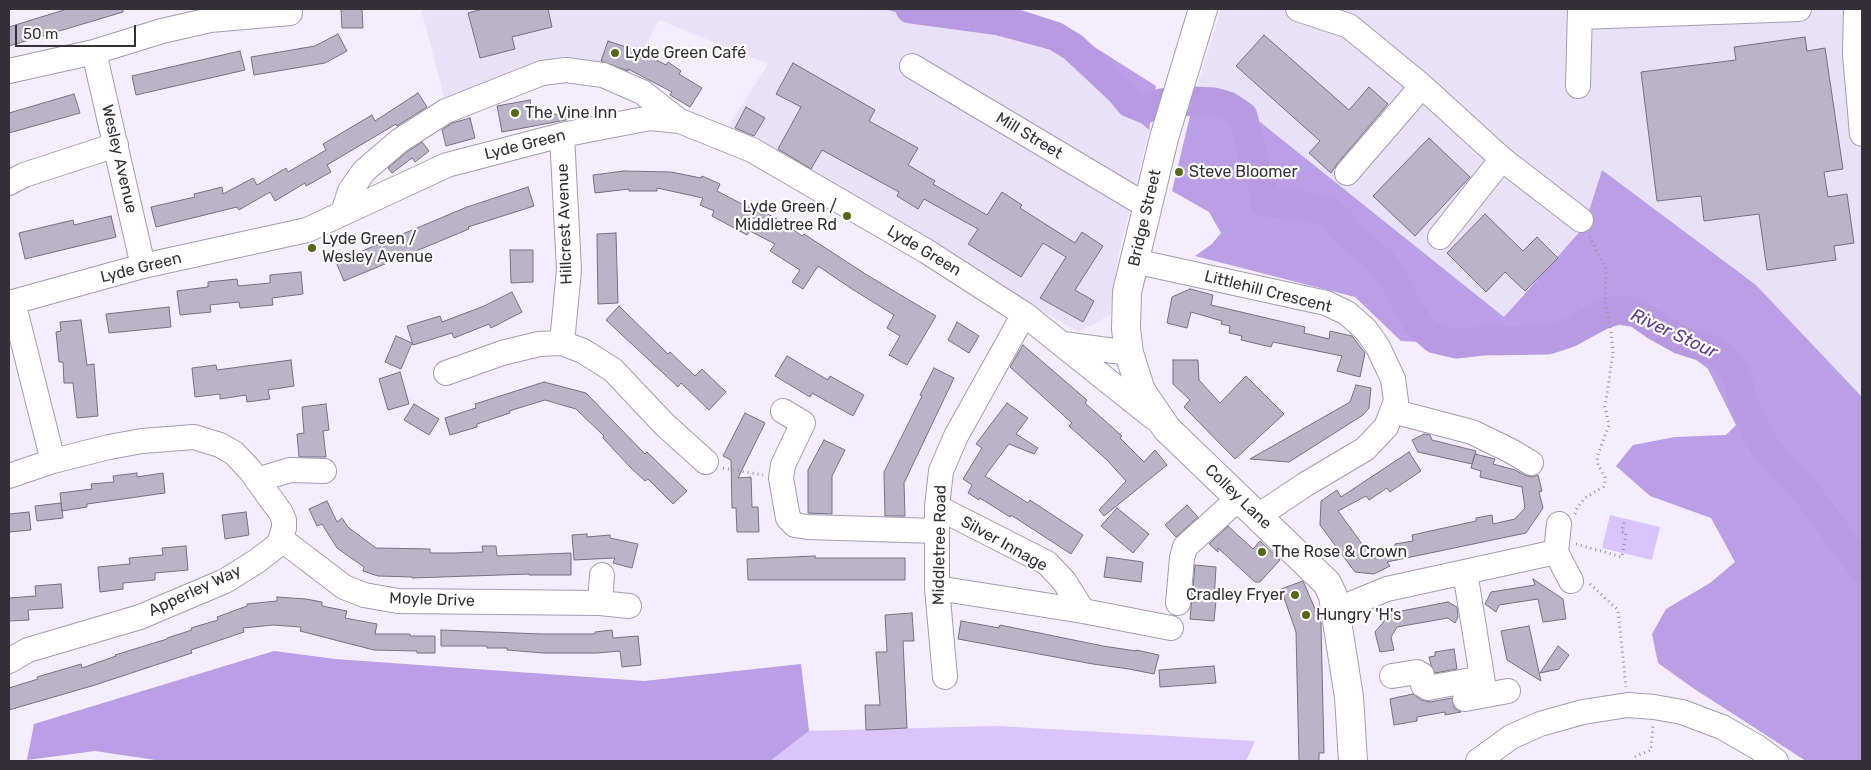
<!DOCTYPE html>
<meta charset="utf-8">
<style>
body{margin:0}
#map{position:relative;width:1871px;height:770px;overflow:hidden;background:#f3edfe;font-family:Rubik,sans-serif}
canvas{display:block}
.frame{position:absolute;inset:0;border:10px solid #333038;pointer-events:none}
.scale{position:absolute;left:15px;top:25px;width:121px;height:22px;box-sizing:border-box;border:2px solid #333038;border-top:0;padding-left:6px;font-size:15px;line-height:18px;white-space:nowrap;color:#333038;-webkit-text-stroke:4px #fefefe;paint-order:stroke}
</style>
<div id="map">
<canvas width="1871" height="770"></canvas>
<div class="frame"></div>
<div class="scale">50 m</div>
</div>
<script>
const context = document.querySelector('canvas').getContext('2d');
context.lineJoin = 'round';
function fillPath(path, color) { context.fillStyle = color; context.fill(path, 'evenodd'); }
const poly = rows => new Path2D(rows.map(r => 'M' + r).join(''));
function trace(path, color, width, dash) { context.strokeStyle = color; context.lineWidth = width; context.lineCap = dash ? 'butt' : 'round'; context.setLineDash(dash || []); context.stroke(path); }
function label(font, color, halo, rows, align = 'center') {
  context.font = font + ' Rubik,sans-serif'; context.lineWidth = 4.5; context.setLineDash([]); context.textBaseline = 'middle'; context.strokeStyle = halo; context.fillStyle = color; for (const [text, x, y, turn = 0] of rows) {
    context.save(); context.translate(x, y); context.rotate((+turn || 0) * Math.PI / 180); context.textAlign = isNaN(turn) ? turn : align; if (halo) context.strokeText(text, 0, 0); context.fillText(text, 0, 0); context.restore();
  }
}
const built = poly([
 [421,9,884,9,942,25,1047,41,1149,130,1118,257,1110,315,1079,332,726,130,768,64,659,20,630,73,572,58,547,62,445,100],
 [1221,9,1862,9,1862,397,1756,285,1602,170,1584,226,1558,258,1525,291,1504,317,1230,98,1197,87]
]);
const green = poly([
 [1610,515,1660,527,1652,560,1602,548],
 [997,726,1255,741,1246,761,770,761,809,731]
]);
const forest = poly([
 [884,9,1018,9,1052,20,1156,86,1149,130,1047,41,942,25],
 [1197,87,1230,98,1504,317,1584,227,1602,170,1756,285,1862,397,1862,761,1806,761,1693,688,1658,663,1652,634,1666,609,1710,583,1735,562,1711,518,1650,496,1616,466,1633,445,1675,437,1726,435,1736,425,1708,369,1637,313,1618,310,1602,315,1569,333,1548,340,1483,341,1456,344,1401,341,1355,297,1195,256,1212,244,1221,233,1209,212,1172,191],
 [274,651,335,659,644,681,801,664,809,731,770,761,162,761,95,751,27,760,34,724]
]);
const river = poly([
 [910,9,999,21,1055,36,1073,47,1121,92,1130,103,1145,109,1161,103,1193,101,1214,102,1228,106,1243,116,1256,171,1262,181,1265,202,1300,205,1328,211,1340,220,1341,227,1350,237,1367,249,1382,262,1400,290,1408,309,1421,327,1435,339,1456,344,1483,341,1548,340,1569,333,1602,315,1618,310,1637,313,1654,325,1681,340,1709,349,1725,358,1737,376,1744,404,1761,441,1785,471,1795,479,1812,500,1862,568]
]);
const building = poly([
 [67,9,123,9,123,12,9,46,9,27,67,9],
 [341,9,362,9,363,28,342,28,341,9],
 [483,9,548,9,552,27,512,37,515,49,480,58,468,13,483,9],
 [338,34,347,51,325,63,254,75,251,57,315,46,338,34],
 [1264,35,1349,110,1369,87,1388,104,1337,164,1331,173,1309,153,1320,141,1236,66,1264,35],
 [1805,37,1807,51,1825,48,1843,169,1824,172,1828,197,1847,194,1854,243,1834,246,1836,260,1767,270,1759,214,1704,221,1701,196,1657,201,1641,72,1736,60,1734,47,1805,37],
 [608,41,641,52,666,65,668,62,681,71,679,74,702,88,690,107,670,95,672,92,628,69,628,71,601,61,608,41],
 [240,51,245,70,136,95,132,76,240,51],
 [793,63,875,110,869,121,918,148,908,165,935,181,933,184,987,215,1002,192,1022,205,1020,208,1075,243,1082,232,1103,246,1075,290,1094,301,1083,322,1040,298,1066,257,1043,243,1021,277,968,244,978,229,924,199,918,209,897,196,899,192,822,150,811,169,778,149,801,107,776,94,793,63],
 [418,93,427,107,397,126,396,124,327,165,331,172,306,186,305,183,275,201,270,192,239,210,237,207,156,227,151,207,195,197,194,194,222,187,223,194,253,178,257,185,286,168,288,172,326,150,323,144,372,115,375,121,418,93],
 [74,94,80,113,9,133,9,113,74,94],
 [530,100,531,107,571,119,502,132,497,106,530,100],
 [746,107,765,118,754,136,735,128,746,107],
 [470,118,475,138,446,146,442,130,452,123,470,118],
 [1429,138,1470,177,1415,236,1373,196,1429,138],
 [422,142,429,151,415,162,412,158,392,173,388,168,407,152,422,142],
 [624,171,671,172,701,178,702,176,720,184,717,191,763,215,764,212,779,220,802,236,804,234,867,275,936,316,907,365,889,355,900,336,887,328,894,315,852,289,818,266,803,289,792,282,800,270,770,251,775,244,750,231,747,235,712,216,714,211,700,205,703,198,657,188,657,191,629,191,629,189,595,193,593,175,624,171],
 [528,187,534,206,468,227,469,229,344,281,336,262,467,207,528,187],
 [1485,214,1523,251,1537,237,1558,258,1525,291,1505,272,1486,292,1447,253,1485,214],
 [111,216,116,237,25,259,19,233,73,220,74,225,111,216],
 [616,233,618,303,598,304,597,234,616,233],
 [510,250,533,250,533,282,511,283,510,250],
 [301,272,303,294,272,298,273,305,240,308,239,302,210,305,211,312,180,315,177,291,208,287,208,282,237,279,238,286,270,283,270,275,301,272],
 [1190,289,1213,295,1211,305,1305,327,1304,333,1329,339,1330,331,1352,336,1365,353,1360,377,1337,371,1342,356,1273,342,1271,347,1241,340,1242,336,1229,333,1230,326,1221,324,1222,321,1191,312,1187,328,1167,323,1172,297,1190,289],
 [512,292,522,312,491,328,489,324,454,338,452,333,413,345,407,326,440,316,442,322,484,306,512,292],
 [619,306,668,354,670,352,695,376,702,369,726,392,709,410,681,383,678,387,606,320,619,306],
 [169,307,171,327,109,333,106,314,169,307],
 [81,320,87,365,94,364,98,416,77,418,73,383,64,383,63,362,59,362,56,332,61,331,60,322,81,320],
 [957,322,979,336,969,353,948,340,957,322],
 [396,336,412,343,401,369,385,362,396,336],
 [1023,345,1087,400,1085,403,1122,436,1120,438,1144,462,1155,450,1167,465,1104,516,1099,510,1126,481,1107,460,1069,426,1072,423,1010,367,1023,345],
 [787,356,828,380,830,376,864,395,853,416,812,393,810,397,775,376,787,356],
 [291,360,294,386,268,390,270,399,247,402,246,395,220,399,220,394,195,397,192,368,216,365,217,370,291,360],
 [1173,360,1198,360,1199,380,1220,403,1246,376,1284,414,1235,459,1184,407,1190,400,1173,384,1173,360],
 [934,368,954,378,904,483,905,516,885,516,884,472,922,396,920,395,934,368],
 [400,372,409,404,388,410,379,379,400,372],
 [544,382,586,393,645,454,647,452,687,491,673,504,648,479,645,481,631,468,603,438,604,436,576,409,545,400,509,411,510,413,477,424,477,427,450,435,445,418,476,408,475,404,544,382],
 [1356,385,1371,388,1369,408,1363,415,1289,462,1250,459,1350,402,1356,385],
 [1007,403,1028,418,1016,434,1038,448,1034,454,1009,444,985,476,1028,503,1030,500,1083,535,1071,554,1011,515,1010,517,980,498,979,500,968,493,972,485,963,479,982,448,976,444,1007,403],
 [326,404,329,430,323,431,326,457,299,457,297,434,304,433,302,407,326,404],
 [414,404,439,419,429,435,404,420,414,404],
 [745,413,765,423,738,478,751,477,752,507,758,507,759,532,737,532,736,508,732,508,731,460,723,456,745,413],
 [1424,434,1430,435,1432,440,1476,451,1472,464,1418,452,1412,440,1424,434],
 [824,440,845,450,832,476,832,514,808,513,808,470,824,440],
 [1409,452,1421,471,1390,492,1387,488,1369,500,1366,496,1338,511,1373,559,1395,548,1395,544,1413,541,1412,535,1476,521,1476,518,1492,515,1493,524,1515,519,1525,508,1522,487,1480,477,1481,471,1471,468,1475,454,1495,459,1493,464,1515,470,1524,475,1531,477,1538,475,1542,491,1539,492,1543,508,1526,533,1387,562,1390,566,1374,574,1355,572,1320,525,1321,501,1337,490,1341,497,1409,452],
 [137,473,137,477,163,473,165,493,87,504,87,507,62,511,60,493,92,489,91,484,114,482,113,476,137,473],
 [327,501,337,522,342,518,348,527,376,548,430,549,430,553,454,553,483,552,482,546,496,546,497,556,571,553,571,575,529,575,529,574,412,578,412,577,378,576,363,571,364,567,337,548,322,524,317,526,309,509,327,501],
 [61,503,63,518,37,521,35,506,61,503],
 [1187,505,1198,517,1176,537,1165,525,1187,505],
 [1117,508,1149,534,1133,553,1101,526,1117,508],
 [29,512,31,530,9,532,9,514,29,512],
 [246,512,249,535,225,539,222,515,246,512],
 [1228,526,1253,549,1260,541,1280,560,1260,582,1255,582,1218,548,1218,552,1209,544,1228,526],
 [587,534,587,537,610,535,610,538,638,544,632,568,613,563,615,558,574,560,572,535,587,534],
 [186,546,188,570,155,573,155,580,123,583,123,589,100,592,98,567,130,564,129,558,163,555,162,548,186,546],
 [815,556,815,558,905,558,905,580,748,580,747,559,815,556],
 [1107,557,1143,562,1141,582,1104,577,1107,557],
 [1195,565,1216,567,1214,600,1216,600,1214,621,1190,619,1195,565],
 [1533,579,1563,599,1566,619,1543,622,1538,599,1499,605,1496,612,1485,604,1491,592,1535,585,1533,579],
 [1303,581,1321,623,1324,753,1319,753,1319,761,1299,761,1296,632,1281,589,1303,581],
 [61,584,63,608,28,610,29,620,9,621,9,598,36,596,35,586,61,584],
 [277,597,306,599,322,602,322,606,347,611,345,618,377,624,375,634,410,634,410,636,435,636,435,653,417,653,417,651,374,650,300,631,301,627,273,625,243,628,244,632,191,650,192,653,95,685,9,710,9,688,38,679,37,677,81,664,82,668,116,656,115,655,167,639,167,638,192,630,191,628,218,620,217,617,247,606,247,604,277,601,277,597],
 [1448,602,1457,607,1458,617,1455,623,1448,618,1397,627,1391,637,1394,650,1380,652,1375,632,1391,613,1448,602],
 [912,613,914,641,903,641,907,728,866,730,865,705,880,705,876,652,887,652,885,615,912,613],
 [961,621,999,628,1000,625,1103,646,1136,651,1136,650,1159,655,1154,674,1129,669,1093,664,958,639,961,621],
 [1529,626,1541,681,1507,660,1501,631,1529,626],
 [441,630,541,634,595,634,595,632,612,630,613,638,638,636,641,665,622,667,620,651,597,653,544,653,507,650,507,648,487,648,487,646,441,646,441,630],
 [1558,646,1569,655,1559,669,1540,673,1558,646],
 [1454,649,1457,669,1435,673,1431,665,1429,657,1435,656,1435,652,1454,649],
 [1214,666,1216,683,1160,687,1159,670,1214,666],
 [1413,694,1421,700,1430,702,1452,698,1454,708,1461,712,1445,715,1445,712,1417,717,1417,721,1394,725,1390,699,1413,694]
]);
const path = poly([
 [723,468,763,475],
 [1575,514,1577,508,1585,498,1603,487,1605,483,1605,477,1598,465,1597,457,1609,425,1605,407,1613,353,1611,332,1605,302,1606,269,1589,236],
 [1576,544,1622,557,1626,533,1622,532,1624,522],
 [1590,584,1618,610,1626,687],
 [1633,761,1634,757,1651,750,1653,725]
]);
const minor = poly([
 [1298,9,1349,26,1422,86,1502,159,1581,220],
 [1856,9,1855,55,1862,134],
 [1580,17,1799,9],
 [94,52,143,266],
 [912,66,1147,206],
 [9,71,94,52,162,31,210,20,290,13],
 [1578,86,1580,9],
 [562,135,569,270,562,343,583,351,613,370,664,424,706,462],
 [1347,173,1422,86],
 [9,183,24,175,116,145],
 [343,213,350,191,364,171,399,141,446,111,542,73,566,70,603,75,642,92,678,120],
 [1440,237,1502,159],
 [1134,261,1326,303,1347,313,1366,330,1378,347,1393,379,1396,401,1386,427,1365,449,1306,484,1258,516],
 [13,302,53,461],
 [9,303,143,266,307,230,447,165,562,135,650,118,680,121,752,150,926,251,1024,314,1153,417],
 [1063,344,1129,353],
 [446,373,502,353,539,344,562,343],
 [783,411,803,423,783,465,781,478,788,518,795,525,807,527,937,531],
 [1392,411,1472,432,1511,451,1531,463],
 [9,476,53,461,109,447,142,441,194,437,220,445,234,453,250,470,281,513,284,520,284,528,279,544,257,561,225,581,140,617,28,650,9,661],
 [257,480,290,470,324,471],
 [937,507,1047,563,1064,581,1083,611,1171,628],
 [281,539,344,587,364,595,398,601,600,603,629,606],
 [1556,552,1559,524],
 [1465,572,1485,695],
 [937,588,1083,611],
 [600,603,602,575],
 [1178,603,1182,558,1185,547,1239,498],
 [1336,610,1387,589,1556,552,1571,581],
 [1392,676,1417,672,1422,675,1423,685,1428,688,1482,678],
 [945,677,937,588,937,507,941,471,956,436,1024,314],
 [1465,699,1508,691],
 [1478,761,1511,737,1540,724,1583,712,1628,705,1654,707,1682,712,1722,727,1757,747,1776,761]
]);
const major = poly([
 [1203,9,1164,138,1127,292,1126,329,1129,353,1141,391,1167,429,1327,583,1333,596,1349,697,1353,761]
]);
const markers = [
 [615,53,5,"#556815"],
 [515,113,5,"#556815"],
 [1179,172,5,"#556815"],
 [847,216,5,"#556815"],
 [312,248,5,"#556815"],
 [1262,552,5,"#556815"],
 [1295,595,5,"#556815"],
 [1306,615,5,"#556815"]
];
const poiNames = [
 ["Lyde Green Café",625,53],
 ["The Vine Inn",525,113],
 ["Steve Bloomer",1189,172],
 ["Lyde Green /",837,207,"right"],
 ["Middletree Rd",837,225,"right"],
 ["Lyde Green /",322,239],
 ["Wesley Avenue",322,257],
 ["The Rose & Crown",1272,552],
 ["Cradley Fryer",1285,595,"right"],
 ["Hungry 'H's",1316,615]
];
const streetNames = [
 ["Mill Street",1029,136,31],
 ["Lyde Green",525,145,-14],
 ["Wesley Avenue",119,159,77],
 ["Bridge Street",1145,218,-77],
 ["Hillcrest Avenue",565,224,-92],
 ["Lyde Green",924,251,31],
 ["Lyde Green",141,268,-14],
 ["Littlehill Crescent",1268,292,14],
 ["Colley Lane",1238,497,44],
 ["Silver Innage",1004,544,29],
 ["Middletree Road",940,545,-89],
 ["Apperley Way",195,591,-25],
 ["Moyle Drive",432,600,2]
];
const waterNames = [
 ["River Stour",1674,334,25]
];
fillPath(built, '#e9e1f8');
fillPath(green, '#d9c4fb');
fillPath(forest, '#ba9ee6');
trace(river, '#b79ae2', 29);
fillPath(building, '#bbb4c8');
trace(building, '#767082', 1);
trace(minor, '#a39cb0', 26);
trace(major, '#a39cb0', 30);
trace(path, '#96919e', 3, [1, 4]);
trace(minor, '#fff', 24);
trace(major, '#fff', 28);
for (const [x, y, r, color] of markers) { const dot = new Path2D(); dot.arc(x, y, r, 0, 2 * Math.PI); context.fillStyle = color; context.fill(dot); trace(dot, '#fefefe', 2); }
label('16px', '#333038', '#fefefe', poiNames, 'left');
label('16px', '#333038', '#fefefe', streetNames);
label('italic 18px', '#5e378c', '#fefefe', waterNames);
</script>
